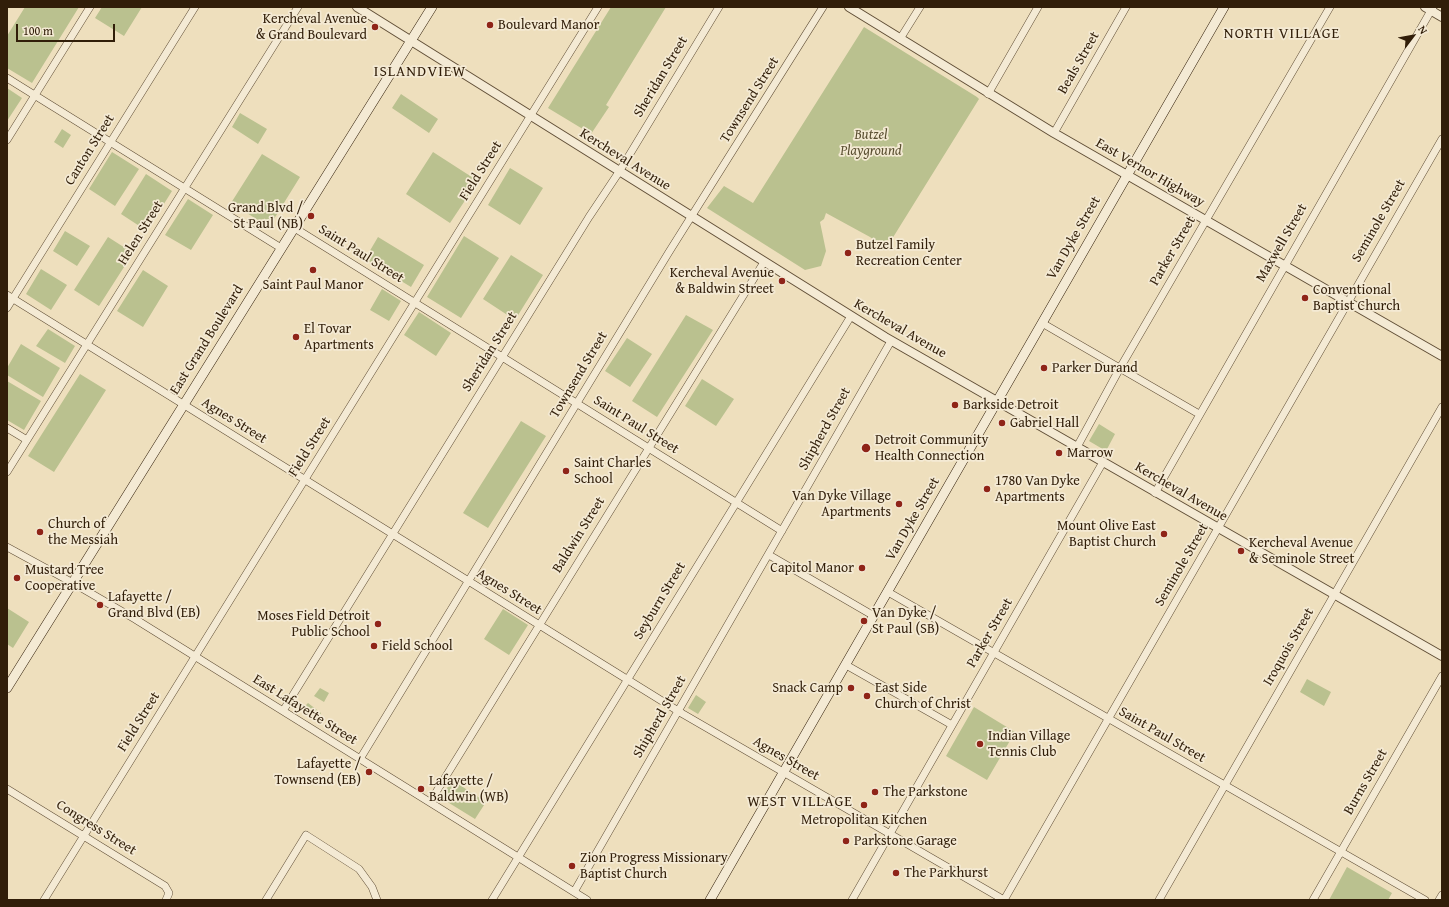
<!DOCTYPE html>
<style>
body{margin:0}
#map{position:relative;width:1449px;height:907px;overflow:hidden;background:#eedfbd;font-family:"Gentium Book Plus",serif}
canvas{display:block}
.frame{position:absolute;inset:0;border:8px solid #311e09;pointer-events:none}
.north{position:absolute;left:1393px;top:16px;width:40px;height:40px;-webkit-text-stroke:3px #f4ead4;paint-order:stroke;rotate:58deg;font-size:11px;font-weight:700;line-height:16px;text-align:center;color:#311e09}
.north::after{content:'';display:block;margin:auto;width:14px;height:18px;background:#311e09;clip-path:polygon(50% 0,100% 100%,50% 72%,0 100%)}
.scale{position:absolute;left:16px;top:24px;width:99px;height:18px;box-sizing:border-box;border:2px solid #311e09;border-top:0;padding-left:5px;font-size:12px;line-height:14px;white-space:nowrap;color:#311e09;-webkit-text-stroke:3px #f4ead4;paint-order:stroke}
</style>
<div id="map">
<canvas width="1449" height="907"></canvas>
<div class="frame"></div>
<div class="north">N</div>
<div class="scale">100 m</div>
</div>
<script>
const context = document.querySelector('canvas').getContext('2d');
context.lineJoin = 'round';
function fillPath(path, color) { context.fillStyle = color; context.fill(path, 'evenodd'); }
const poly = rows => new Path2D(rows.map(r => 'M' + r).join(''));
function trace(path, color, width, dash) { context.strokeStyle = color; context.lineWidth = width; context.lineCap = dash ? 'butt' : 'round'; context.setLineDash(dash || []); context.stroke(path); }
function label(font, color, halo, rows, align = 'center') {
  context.font = font + ' "Gentium Book Plus",serif'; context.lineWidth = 3.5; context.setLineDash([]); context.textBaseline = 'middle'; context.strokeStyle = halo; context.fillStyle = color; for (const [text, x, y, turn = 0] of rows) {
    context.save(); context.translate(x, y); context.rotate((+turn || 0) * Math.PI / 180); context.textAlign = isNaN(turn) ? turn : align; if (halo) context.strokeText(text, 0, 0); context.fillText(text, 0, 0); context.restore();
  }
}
const green = poly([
 [25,7,79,7,32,83,7,68,7,36],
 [102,7,142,7,124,36,95,18],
 [611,7,666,7,606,105,609,107,591,134,548,108],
 [864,27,977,97,979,99,892,239,878,243,870,237,826,213,824,219,820,222,826,251,821,266,805,270,707,208,724,186,753,203],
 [7,88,22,98,7,121],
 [401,94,438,119,429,133,392,108],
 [240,113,267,129,258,144,232,127],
 [62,129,71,135,63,148,54,142],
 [112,152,139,169,115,206,89,189],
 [433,152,478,181,450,223,406,194],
 [262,154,300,177,269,227,231,203],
 [510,168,543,188,520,225,488,205],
 [146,174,172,191,147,231,121,214],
 [188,199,213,215,191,250,165,235],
 [65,231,90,246,77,266,53,251],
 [464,236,499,258,461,318,427,297],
 [108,237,133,253,99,306,74,290],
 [378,237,424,265,411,287,365,259],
 [511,255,543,275,515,320,483,299],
 [41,269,67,285,51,310,26,294],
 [143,270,168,286,143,327,117,311],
 [382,289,401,301,389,321,370,310],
 [419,312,451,333,436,356,404,335],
 [686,315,713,330,657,417,632,401],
 [48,329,75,346,65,363,36,346],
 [627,338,652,354,630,387,605,371],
 [21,344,60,368,43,397,7,375,7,368],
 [80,374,106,390,54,472,28,456],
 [702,379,734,399,716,426,685,406],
 [7,381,41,401,24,430,7,420],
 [521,421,546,436,488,528,463,513],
 [1099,424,1115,434,1106,451,1089,441],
 [7,608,29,622,13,648,7,644],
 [503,609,528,625,509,655,484,639],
 [1307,679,1331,692,1324,706,1300,692],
 [320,688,329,693,324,702,314,696],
 [696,695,706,702,698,714,688,708],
 [308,703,321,713,317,720,302,712,302,709],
 [974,707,1015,732,987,780,946,756],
 [452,780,486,802,475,819,441,798],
 [1347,867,1392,893,1388,900,1329,900]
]);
const minor = poly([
 [900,39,920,7],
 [7,78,281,248],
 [988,94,1038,7],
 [1054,133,1126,7],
 [7,140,90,7],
 [293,227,782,531],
 [7,295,683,714,1004,900],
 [7,308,195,7],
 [1042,323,1199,414],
 [7,428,27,440],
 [1077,447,1120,368,1330,7],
 [7,472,298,7],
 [1155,493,1433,7],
 [7,547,73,583,135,619,587,900],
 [769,555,874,616],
 [888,592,1425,900],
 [846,665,952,725],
 [283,711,589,217,619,172,719,7],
 [360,759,669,252,823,7],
 [7,789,165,886,169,893,166,900],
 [430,802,764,262],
 [574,892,891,341],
 [44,900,598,7],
 [266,900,306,835,359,869,372,887,377,900],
 [492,900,851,316],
 [852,900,1103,462],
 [1004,900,1442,139],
 [1159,900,1442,407],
 [1313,900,1442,676],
 [1439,900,1442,895]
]);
const tertiary = poly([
 [357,7,885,337,1442,656],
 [849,7,1054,133,1442,356],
 [1425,7,1442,17]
]);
const secondary = poly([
 [7,688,432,7],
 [710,900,1224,7]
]);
const markers = [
 [490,25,4,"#8f2418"],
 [375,27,4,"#8f2418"],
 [311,216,4,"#8f2418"],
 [848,253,4,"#8f2418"],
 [313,270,4,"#8f2418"],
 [782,281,4,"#8f2418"],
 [1305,298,4,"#8f2418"],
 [296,337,4,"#8f2418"],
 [1044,368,4,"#8f2418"],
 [955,405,4,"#8f2418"],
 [1002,423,4,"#8f2418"],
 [866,448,5,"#8f2418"],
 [1059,453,4,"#8f2418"],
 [566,471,4,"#8f2418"],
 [987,489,4,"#8f2418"],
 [899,504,4,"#8f2418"],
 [40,532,4,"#8f2418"],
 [1164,534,4,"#8f2418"],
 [1241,551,4,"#8f2418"],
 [862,568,4,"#8f2418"],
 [17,578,4,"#8f2418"],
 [100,605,4,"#8f2418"],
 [864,621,4,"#8f2418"],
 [378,624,4,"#8f2418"],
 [374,646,4,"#8f2418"],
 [851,688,4,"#8f2418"],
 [867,696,4,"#8f2418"],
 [980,744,4,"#8f2418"],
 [369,772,4,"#8f2418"],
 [421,789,4,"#8f2418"],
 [875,792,4,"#8f2418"],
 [864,805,4,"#8f2418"],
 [846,841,4,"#8f2418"],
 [572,866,4,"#8f2418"],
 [896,873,4,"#8f2418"]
];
const poiNames = [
 ["Kercheval Avenue",367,19,"right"],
 ["& Grand Boulevard",367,35,"right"],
 ["Boulevard Manor",498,25],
 ["Grand Blvd /",303,208,"right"],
 ["St Paul (NB)",303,224,"right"],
 ["Butzel Family",856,245],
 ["Recreation Center",856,261],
 ["Kercheval Avenue",774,273,"right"],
 ["& Baldwin Street",774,289,"right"],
 ["Saint Paul Manor",313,285,"center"],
 ["Conventional",1313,290],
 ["Baptist Church",1313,306],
 ["El Tovar",304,329],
 ["Apartments",304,345],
 ["Parker Durand",1052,368],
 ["Barkside Detroit",963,405],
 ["Gabriel Hall",1010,423],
 ["Detroit Community",875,440],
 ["Health Connection",875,456],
 ["Marrow",1067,453],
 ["Saint Charles",574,463],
 ["School",574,479],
 ["1780 Van Dyke",995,481],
 ["Apartments",995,497],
 ["Van Dyke Village",891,496,"right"],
 ["Apartments",891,512,"right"],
 ["Church of",48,524],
 ["the Messiah",48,540],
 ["Mount Olive East",1156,526,"right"],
 ["Baptist Church",1156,542,"right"],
 ["Kercheval Avenue",1249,543],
 ["& Seminole Street",1249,559],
 ["Capitol Manor",854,568,"right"],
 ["Mustard Tree",25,570],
 ["Cooperative",25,586],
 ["Lafayette /",108,597],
 ["Grand Blvd (EB)",108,613],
 ["Van Dyke /",872,613],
 ["St Paul (SB)",872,629],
 ["Moses Field Detroit",370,616,"right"],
 ["Public School",370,632,"right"],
 ["Field School",382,646],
 ["Snack Camp",843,688,"right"],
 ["East Side",875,688],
 ["Church of Christ",875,704],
 ["Indian Village",988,736],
 ["Tennis Club",988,752],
 ["Lafayette /",361,764,"right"],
 ["Townsend (EB)",361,780,"right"],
 ["Lafayette /",429,781],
 ["Baldwin (WB)",429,797],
 ["The Parkstone",883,792],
 ["Metropolitan Kitchen",864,820,"center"],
 ["Parkstone Garage",854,841],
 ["Zion Progress Missionary",580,858],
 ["Baptist Church",580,874],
 ["The Parkhurst",904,873]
];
const streetNames = [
 ["Beals Street",1079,63,-60],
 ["Sheridan Street",661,77,-59],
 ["Townsend Street",750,100,-58],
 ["Canton Street",90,150,-58],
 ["Kercheval Avenue",625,160,32],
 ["Field Street",481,171,-58],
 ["East Vernor Highway",1150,173,30],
 ["Seminole Street",1379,221,-60],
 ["Helen Street",141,233,-58],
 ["Van Dyke Street",1074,238,-60],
 ["Maxwell Street",1282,243,-60],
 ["Parker Street",1173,251,-60],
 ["Saint Paul Street",361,254,32],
 ["Kercheval Avenue",900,329,30],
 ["East Grand Boulevard",207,340,-58],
 ["Sheridan Street",490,352,-58],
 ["Townsend Street",579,375,-59],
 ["Agnes Street",234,421,32],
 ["Saint Paul Street",636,425,32],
 ["Shipherd Street",825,429,-61],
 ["Field Street",310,447,-58],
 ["Kercheval Avenue",1181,492,30],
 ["Van Dyke Street",913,519,-60],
 ["Baldwin Street",579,535,-58],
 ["Seminole Street",1182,565,-60],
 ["Agnes Street",509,592,32],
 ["Seyburn Street",660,601,-59],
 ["Parker Street",990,633,-60],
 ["Iroquois Street",1289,647,-60],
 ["East Lafayette Street",305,710,32],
 ["Shipherd Street",660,717,-60],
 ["Field Street",139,722,-58],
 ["Saint Paul Street",1162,735,30],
 ["Agnes Street",786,759,30],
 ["Burns Street",1366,782,-60],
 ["Congress Street",96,828,32]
];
const parkNames = [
 ["Butzel",871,135],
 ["Playground",871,151]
];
const neighbourhoodNames = [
 ["NORTH VILLAGE",1282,34],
 ["ISLANDVIEW",420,72],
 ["WEST VILLAGE",800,802]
];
fillPath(green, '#bac18f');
trace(minor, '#604e36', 8);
trace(tertiary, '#604e36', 10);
trace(secondary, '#311e09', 10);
trace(minor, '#f4ead4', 7);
trace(tertiary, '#f4ead4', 8);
trace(secondary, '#f4ead4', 9);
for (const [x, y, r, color] of markers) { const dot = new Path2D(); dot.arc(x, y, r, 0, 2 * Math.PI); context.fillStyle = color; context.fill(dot); trace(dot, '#f4ead4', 1.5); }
label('14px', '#311e09', '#f4ead4', poiNames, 'left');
label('14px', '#311e09', '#f4ead4', streetNames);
label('italic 14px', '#5a4f31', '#f4ead4', parkNames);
context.letterSpacing = '1px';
label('15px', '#311e09', '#f4ead4', neighbourhoodNames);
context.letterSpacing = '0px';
</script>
